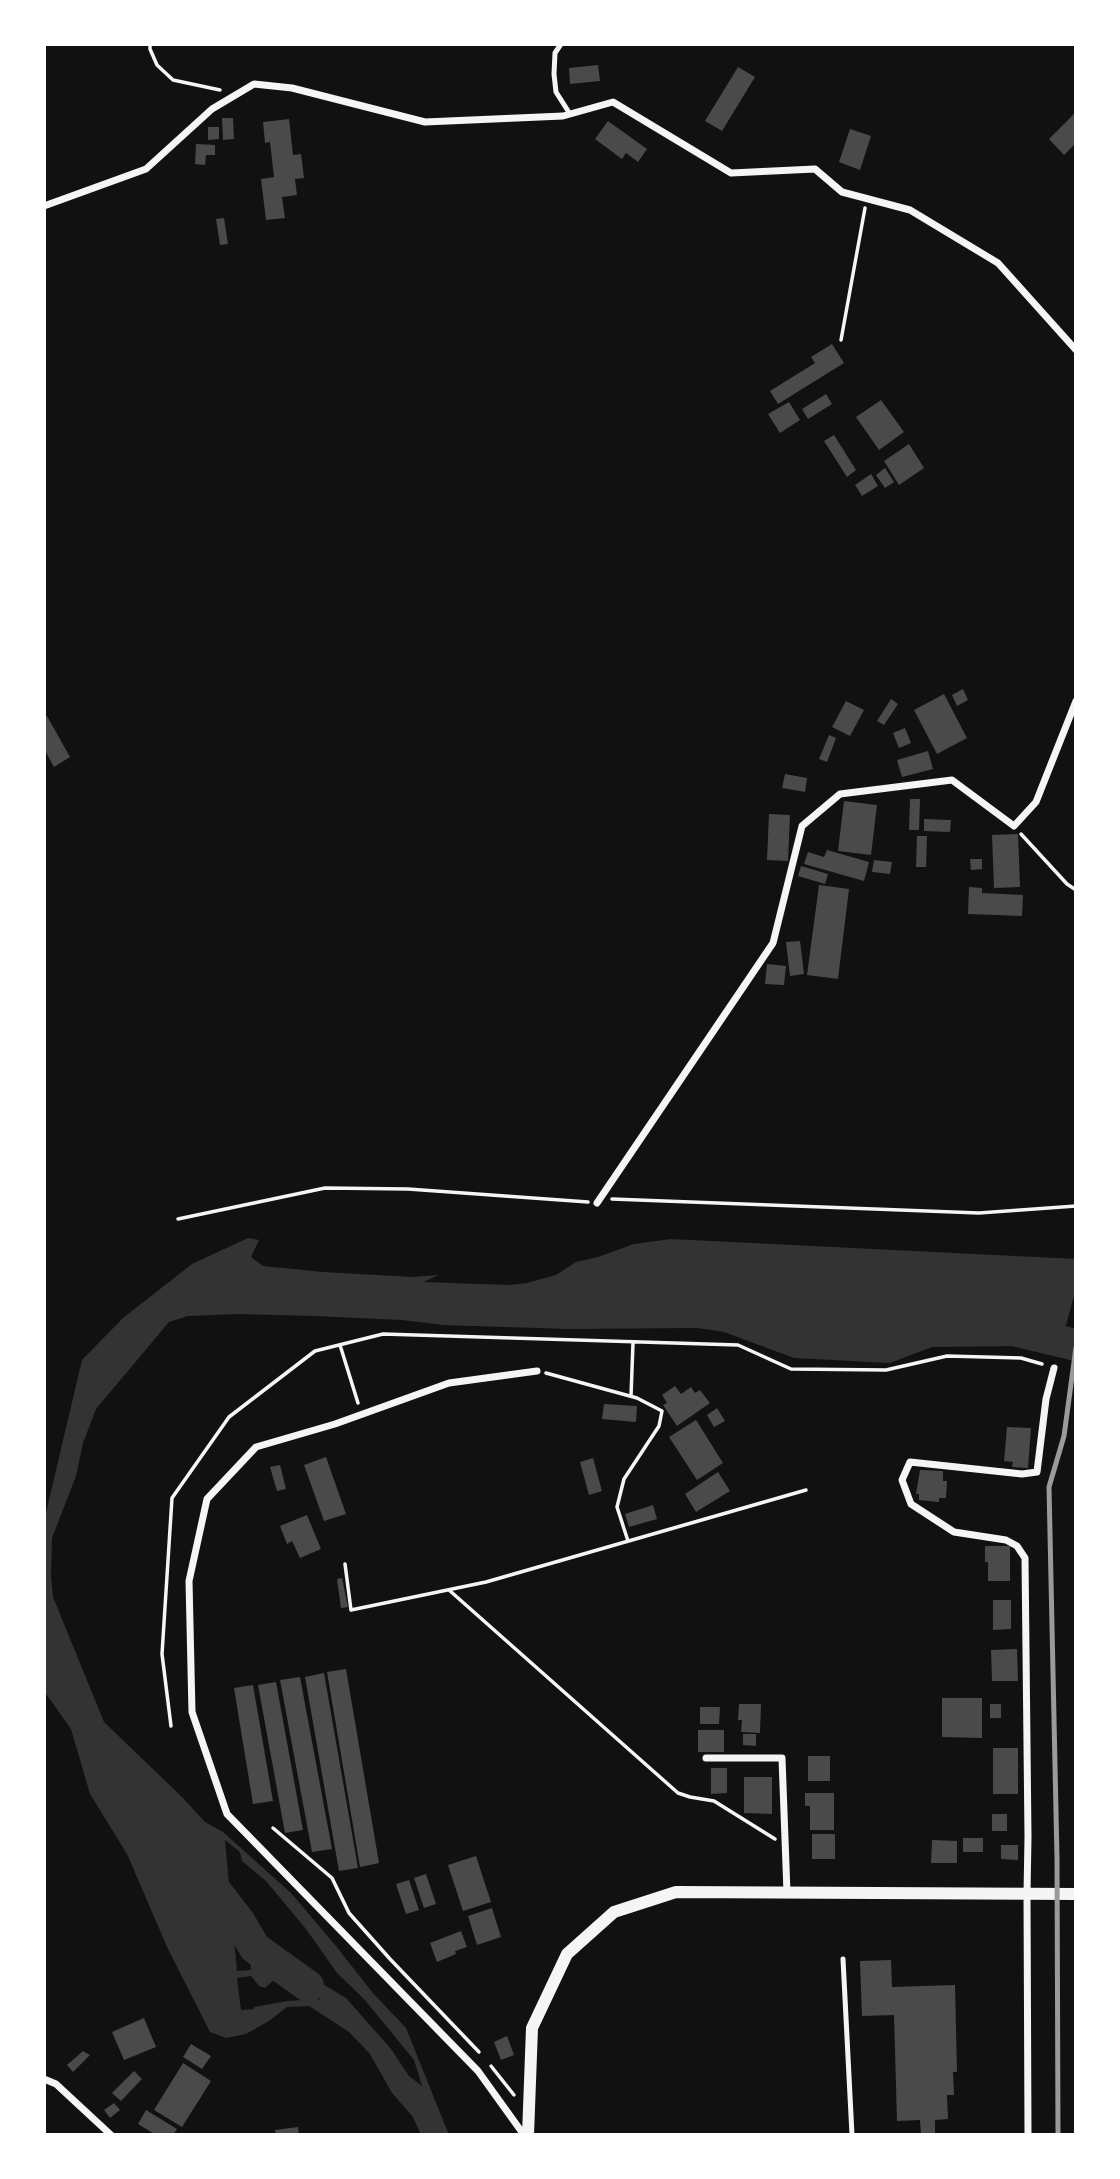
<!DOCTYPE html>
<style>
body{margin:0}
#map{position:relative;width:1120px;height:2179px;overflow:hidden;background:#111;font-family:Manrope,sans-serif}
canvas{display:block}
.frame{position:absolute;inset:0;border:46px solid #fff;pointer-events:none}
</style>
<div id="map">
<canvas width="1120" height="2179"></canvas>
<div class="frame"></div>
</div>
<script>
const context = document.querySelector('canvas').getContext('2d');
context.lineJoin = 'round';
function fillPath(path, color) { context.fillStyle = color; context.fill(path, 'evenodd'); }
const poly = rows => new Path2D(rows.map(r => 'M' + r).join(''));
function trace(path, color, width, dash) { context.strokeStyle = color; context.lineWidth = width; context.lineCap = dash ? 'butt' : 'round'; context.setLineDash(dash || []); context.stroke(path); }
const water = poly([
 [248,1238,259,1240,251,1257,263,1266,323,1272,412,1277,439,1275,423,1282,509,1285,527,1283,556,1275,576,1262,598,1257,634,1244,671,1239,1076,1259,1076,1289,1057,1357,1049,1349,1022,1346,932,1347,890,1363,794,1358,724,1332,697,1328,569,1329,443,1325,402,1320,315,1316,238,1314,188,1316,169,1322,96,1409,83,1443,76,1476,52,1538,51,1576,53,1597,104,1722,182,1797,205,1822,223,1832,291,1893,336,1946,372,1992,406,2028,449,2135,421,2135,413,2117,392,2093,370,2054,349,2032,309,2006,287,2007,269,2021,246,2034,226,2038,210,2032,168,1949,127,1854,90,1794,71,1729,44,1691,44,1521,82,1360,123,1318,192,1264],
 [225,1840,240,1852,242,1861,266,1881,306,1929,337,1973,364,1999,414,2060,422,2086,409,2076,391,2049,346,1998,316,1980,290,1966,250,1957,251,1970,237,1971],
 [251,1976,259,1986,265,1988,276,1978,283,1979,295,1988,306,1990,321,1999,288,2001,254,2007,254,2009,241,2010,237,1978]
]);
const river = poly([
 [1021,1332,1076,1345],
 [205,1877,239,1921,255,1948,308,1986]
]);
const building = poly([
 [598,65,600,81,570,84,569,68],
 [738,67,755,77,722,131,705,121],
 [1076,112,1076,143,1064,155,1049,139],
 [222,118,233,118,234,139,223,140],
 [289,119,293,155,301,154,304,178,295,179,297,195,282,197,285,218,266,220,261,179,274,177,270,142,265,143,263,122],
 [608,121,647,149,638,162,626,153,622,159,595,139],
 [208,127,219,127,219,139,208,140],
 [850,129,871,136,860,170,839,162],
 [196,144,215,145,215,155,206,155,205,165,195,164],
 [224,218,228,244,220,245,216,219],
 [832,344,844,363,778,404,770,391,815,363,811,357],
 [826,394,832,404,808,419,802,409],
 [881,400,904,432,879,450,856,417],
 [789,402,800,420,780,433,768,414],
 [834,435,856,470,847,477,824,441],
 [909,444,924,468,899,485,884,461],
 [885,468,894,482,885,488,876,475],
 [871,474,878,486,862,496,855,485],
 [963,689,968,700,957,706,952,695],
 [944,694,967,738,937,754,914,710],
 [891,699,898,704,884,725,877,721],
 [846,701,864,710,850,736,832,727],
 [47,716,70,757,54,767,44,749,44,718],
 [905,728,911,743,899,748,893,733],
 [829,735,836,738,827,762,819,759],
 [928,751,933,769,902,777,897,760],
 [785,774,807,778,805,792,782,788],
 [910,799,920,799,919,830,909,830],
 [844,801,877,805,871,855,838,851],
 [769,814,790,815,788,861,767,860],
 [924,819,951,820,950,832,924,831],
 [1018,834,1020,887,994,888,992,835],
 [917,836,927,836,926,867,916,867],
 [827,850,869,862,864,881,804,864,808,852,824,857],
 [970,859,982,859,982,869,971,870],
 [874,860,892,862,890,874,872,872],
 [801,866,828,874,825,884,798,876],
 [819,885,849,889,838,979,807,975],
 [969,887,982,888,982,893,1023,895,1022,916,968,914],
 [800,941,804,974,790,976,786,942],
 [767,964,786,966,784,985,765,984],
 [675,1386,681,1394,691,1387,695,1393,700,1390,710,1403,677,1426,663,1405,667,1403,662,1395],
 [604,1404,637,1406,636,1422,602,1419],
 [717,1408,725,1421,714,1427,707,1415],
 [696,1420,723,1463,697,1480,669,1437],
 [1007,1427,1031,1428,1028,1468,1012,1467,1013,1462,1004,1461],
 [326,1457,346,1514,324,1521,304,1465],
 [593,1458,602,1491,589,1495,580,1462],
 [280,1465,286,1489,277,1491,270,1467],
 [920,1470,943,1471,943,1481,947,1481,946,1498,939,1498,939,1502,919,1500,919,1494,916,1494],
 [718,1472,730,1491,696,1512,685,1494],
 [653,1505,657,1519,629,1527,625,1514],
 [307,1515,321,1549,300,1558,292,1541,287,1544,280,1526],
 [985,1546,1010,1546,1010,1581,988,1581,988,1562,985,1562],
 [342,1578,348,1607,341,1608,337,1579],
 [993,1600,1011,1600,1011,1629,993,1630],
 [1017,1649,1018,1681,992,1681,991,1650],
 [346,1669,379,1863,360,1867,327,1672],
 [324,1673,358,1868,339,1871,305,1677],
 [300,1677,332,1849,312,1852,280,1680],
 [276,1682,303,1830,285,1833,258,1685],
 [253,1685,273,1801,253,1804,234,1688],
 [942,1698,982,1698,982,1738,942,1737],
 [739,1704,761,1704,760,1733,741,1732,742,1720,738,1720],
 [990,1704,1001,1704,1001,1718,990,1718],
 [700,1707,720,1707,719,1724,700,1724],
 [698,1730,724,1730,724,1752,698,1752],
 [743,1734,756,1734,756,1746,743,1745],
 [993,1748,1018,1748,1018,1794,993,1794],
 [808,1756,830,1756,830,1781,808,1781],
 [711,1768,727,1768,727,1793,711,1794],
 [744,1777,772,1777,772,1814,744,1813],
 [805,1793,834,1793,834,1830,810,1830,810,1806,805,1806],
 [992,1814,1007,1814,1007,1831,992,1831],
 [812,1834,835,1834,835,1859,812,1859],
 [963,1838,983,1838,983,1852,963,1852],
 [932,1840,957,1841,957,1863,931,1863],
 [1001,1845,1018,1845,1018,1860,1001,1859],
 [476,1856,491,1902,463,1911,448,1865],
 [426,1874,436,1904,424,1908,414,1878],
 [409,1880,419,1910,406,1914,396,1884],
 [492,1908,501,1937,477,1945,468,1916],
 [461,1931,467,1947,455,1951,456,1954,437,1962,430,1943],
 [891,1960,892,1987,955,1985,957,2072,953,2072,954,2095,947,2095,948,2119,935,2120,935,2135,921,2135,920,2120,897,2121,894,2015,862,2016,860,1961],
 [144,2018,156,2047,124,2060,112,2032],
 [507,2036,514,2055,501,2060,494,2042],
 [191,2044,211,2056,202,2069,183,2057],
 [83,2051,90,2055,73,2072,67,2065],
 [183,2063,211,2081,182,2127,154,2110],
 [134,2071,142,2079,121,2101,112,2093],
 [114,2103,120,2110,110,2118,104,2110],
 [146,2110,177,2129,173,2135,156,2135,138,2124],
 [298,2127,299,2135,276,2135,275,2130]
]);
const path = poly([
 [150,44,150,49,157,65,173,80,220,90],
 [841,340,865,208],
 [1021,834,1067,884,1076,890],
 [612,1199,979,1213,1076,1206],
 [178,1219,325,1188,408,1189,588,1202],
 [340,1345,358,1403],
 [546,1373,637,1398,662,1411,659,1426,624,1479,617,1507,628,1541],
 [631,1396,633,1343],
 [345,1564,351,1610,486,1582,806,1490],
 [449,1590,678,1793,690,1797,714,1801,775,1839],
 [171,1726,162,1654,172,1498,229,1417,315,1351,383,1334,738,1345,791,1369,886,1370,947,1356,1021,1358,1042,1364],
 [273,1828,332,1878,349,1913,390,1959,479,2052],
 [491,2066,514,2095]
]);
const service = poly([
 [561,44,555,53,554,74,556,92,570,114],
 [843,1959,852,2135]
]);
const minor = poly([
 [44,206,146,169,212,109,254,84,292,88,425,122,563,116,613,102,731,173,815,169,842,192,910,210,998,263,1076,350],
 [597,1203,773,943,802,826,840,794,952,780,1014,826,1036,802,1076,701],
 [706,1758,782,1758,787,1893],
 [44,2079,56,2084,111,2135],
 [524,2135,478,2071,227,1814,192,1712,189,1581,207,1499,256,1447,335,1424,449,1383,537,1371],
 [1028,2135,1027,1894,1028,1837,1025,1558,1017,1546,1006,1540,954,1532,911,1504,902,1480,910,1462,1022,1474,1037,1472,1046,1399,1054,1368]
]);
const tertiary = poly([
 [528,2135,532,2028,567,1954,614,1912,676,1892,1076,1894]
]);
const rail = poly([
 [1058,2135,1057,1858,1049,1487,1064,1436,1076,1347]
]);
fillPath(water, '#333');
trace(river, '#333', 32);
fillPath(building, '#4a4a4a');
trace(path, '#f5f5f5', 3.5);
trace(service, '#f5f5f5', 5);
trace(minor, '#f5f5f5', 7);
trace(tertiary, '#f5f5f5', 12);
trace(rail, '#9a9a9a', 5);
</script>
